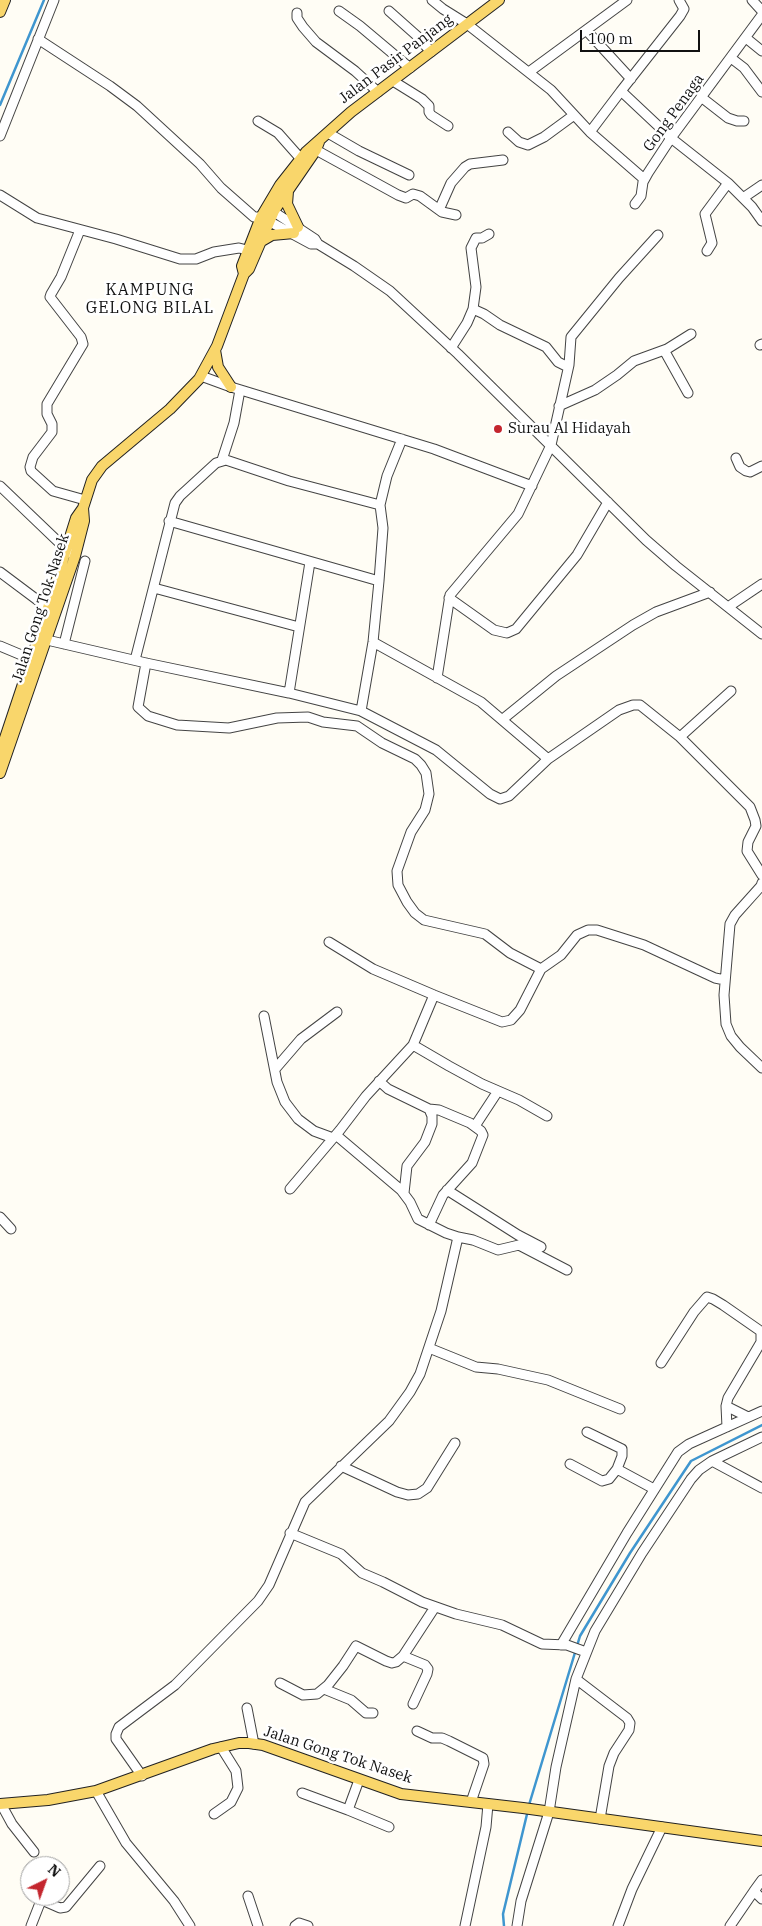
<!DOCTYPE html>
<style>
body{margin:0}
#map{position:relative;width:762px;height:1926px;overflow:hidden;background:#fffdf5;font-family:"IBM Plex Serif",serif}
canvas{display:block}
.north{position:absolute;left:20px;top:1856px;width:50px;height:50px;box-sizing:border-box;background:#fff;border:1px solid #a0a0a0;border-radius:50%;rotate:42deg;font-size:14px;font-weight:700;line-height:20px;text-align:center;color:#111}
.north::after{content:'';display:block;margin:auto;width:18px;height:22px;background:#c4262e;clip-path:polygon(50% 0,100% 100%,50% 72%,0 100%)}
.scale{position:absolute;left:580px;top:30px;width:120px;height:22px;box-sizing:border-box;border:2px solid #111;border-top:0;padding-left:6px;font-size:15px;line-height:18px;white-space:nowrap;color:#111;-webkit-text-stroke:4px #fff;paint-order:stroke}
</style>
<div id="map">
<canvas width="762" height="1926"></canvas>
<div class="north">N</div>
<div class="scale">100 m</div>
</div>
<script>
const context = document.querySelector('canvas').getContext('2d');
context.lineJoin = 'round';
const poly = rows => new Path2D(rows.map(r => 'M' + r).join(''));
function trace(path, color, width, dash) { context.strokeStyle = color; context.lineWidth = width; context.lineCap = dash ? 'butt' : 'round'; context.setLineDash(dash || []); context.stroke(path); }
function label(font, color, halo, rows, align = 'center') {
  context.font = font + ' "IBM Plex Serif",serif'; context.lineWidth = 5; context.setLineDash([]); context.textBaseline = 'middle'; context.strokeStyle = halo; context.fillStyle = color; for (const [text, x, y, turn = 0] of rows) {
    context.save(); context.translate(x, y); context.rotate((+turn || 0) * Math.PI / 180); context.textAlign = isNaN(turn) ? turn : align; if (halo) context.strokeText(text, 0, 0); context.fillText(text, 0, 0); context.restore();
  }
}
const stream = poly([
 [0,105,44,0],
 [529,1805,580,1636,630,1553,691,1461,762,1425],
 [504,1926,503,1914,528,1810]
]);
const minor = poly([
 [432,0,443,9,467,24,551,90,590,132,644,179],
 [679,0,684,9,680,16,621,91,671,138,728,183,752,207,762,221],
 [752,0,762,11],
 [339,11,360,26,410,68],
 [389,11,416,35,431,52],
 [297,13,297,18,303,27,316,42,355,71,378,92],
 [586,30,631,79],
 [746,38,762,51],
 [38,39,110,86,137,106,200,164,221,188,254,217,261,217,311,244,318,244,354,266,390,291,458,354,646,540,676,566,762,634],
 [731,58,744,68,762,92],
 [529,72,627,0],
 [393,81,422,99,429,106,429,112,431,115,448,126],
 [701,97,728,118,737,121,744,121],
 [258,121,278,133,301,159],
 [508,132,519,142,528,145,544,137,574,115],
 [590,132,621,91],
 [328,133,359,151,409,175],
 [0,136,54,0],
 [316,150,398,195,406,198,413,194,420,196,442,212,456,215],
 [0,195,37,218,116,239,180,259,196,259,214,252,239,248,247,250],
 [743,198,762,185],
 [635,204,641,196,643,182,648,173,671,138,762,15],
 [268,208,315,239,318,244],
 [439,210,451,183,465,167,470,164,503,160],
 [80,230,61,277,51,294,50,297,81,337,83,344,47,404,47,414,52,424,52,432,33,457,30,467,31,471,53,491,85,500],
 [707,251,712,243,705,214,728,183],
 [473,309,484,314,500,325,546,347,558,362,568,367],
 [760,345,762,344],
 [451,348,467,323,473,309,476,287,471,248,476,238,482,238,489,234],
 [664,350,688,393],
 [201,376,231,387,434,449,532,486],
 [559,406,595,390,617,375,634,361,667,349,691,334],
 [736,458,740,467,746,471,750,472,762,466],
 [222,460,234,423,240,390],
 [0,486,70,553],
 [169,521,379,581],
 [0,572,48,608],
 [154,588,299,627],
 [449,598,494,630,507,633,516,629,577,555,608,502],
 [728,607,762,584],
 [47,640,146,663,289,693,361,711,436,750,490,794,500,799,509,796,548,759,619,710,633,705,640,705,680,737,750,807,755,820,756,826,748,842,747,851,762,875],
 [373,642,481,702,548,759],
 [64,644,85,561],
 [0,646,31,659],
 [135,660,175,503,180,496,216,463,226,460,289,481,380,505],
 [146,663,138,707,148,716,177,725,229,728,277,718,308,717,323,722,357,726,382,743,415,759,421,765,426,773,429,794,425,810,411,832,397,871,398,885,407,902,415,913,424,920,485,934,510,953,541,969],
 [437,678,450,595,518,514,551,445,569,365,571,337,619,278,658,235],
 [289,693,310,562],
 [361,711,373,642,379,581,383,528,380,505,387,476,402,439],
 [503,719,556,676,633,625,656,612,710,592],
 [680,737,731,691],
 [762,883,761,886,735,915,730,924,724,995,726,1024,731,1036,740,1047,762,1068],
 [329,942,373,969,434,995,502,1022,511,1020,520,1010,541,969,561,955,577,935,588,930,597,930,644,945,715,978,725,980],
 [264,1016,277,1082,285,1102,298,1119,314,1131,333,1138],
 [413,1045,449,1066,482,1084,519,1100,547,1116],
 [276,1068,301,1039,337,1012],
 [379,1081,388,1089,429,1109,432,1116,432,1124,425,1142,407,1166,404,1193],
 [429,1109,439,1110,470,1123,481,1131,483,1135,472,1163,443,1195,429,1225],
 [475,1126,498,1091],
 [290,1189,340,1130,366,1096,413,1045,434,995],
 [447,1190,518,1235,541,1247],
 [0,1217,11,1229],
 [458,1237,473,1240,498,1250,519,1245,567,1270],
 [429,1348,476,1367,498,1369,548,1380,620,1409],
 [661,1363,694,1312,707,1297,713,1299,723,1305,759,1330,761,1332,761,1342,728,1398,726,1406,727,1427],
 [726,1406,748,1417],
 [587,1432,622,1449,622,1456,617,1469],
 [712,1461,762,1488],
 [570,1464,602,1481,609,1479,617,1469,654,1489],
 [341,1466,397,1492,408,1495,418,1494,427,1488,455,1443],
 [290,1533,341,1554,362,1573,383,1582,422,1602,456,1614,502,1625,542,1644,567,1645,586,1652],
 [561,1645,627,1533,678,1452,689,1444,762,1411],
 [403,1656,425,1665,428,1669,427,1674,413,1704],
 [576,1679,627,1718,630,1723,629,1730,614,1753,609,1766,600,1819],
 [280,1683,303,1695,317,1694,328,1685,343,1666,356,1646,386,1661,392,1663,396,1662,403,1656,435,1607],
 [324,1689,351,1700,366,1713,373,1713],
 [247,1708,254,1744],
 [417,1731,432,1738,442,1738,449,1741,483,1758,484,1764,471,1802],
 [142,1776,116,1739,116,1734,119,1727,175,1685,258,1601,269,1585,305,1502,389,1421,410,1392,420,1374,441,1311,458,1237,446,1233,418,1219,410,1202,401,1190,336,1135],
 [359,1780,348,1810,389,1827],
 [96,1791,126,1843,174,1901,190,1926],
 [302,1793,348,1810],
 [1,1804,12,1824,34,1852],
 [214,1814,231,1802,238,1788,236,1771,221,1747],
 [762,1880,754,1891,762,1899],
 [248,1896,258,1926],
 [31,1926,40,1903,44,1901,60,1908,66,1907,100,1866],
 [295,1926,299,1923,308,1926],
 [465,1926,486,1827,488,1804],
 [517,1926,521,1901,549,1812,556,1767,576,1679,595,1631,642,1553,691,1479,699,1470,712,1461,762,1437],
 [618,1926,632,1889,662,1827],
 [730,1926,754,1891]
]);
const major = poly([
 [0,12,5,0],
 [288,191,287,204,298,227],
 [260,242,272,235,294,233],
 [244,274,242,266,261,217,280,185,306,152,351,112,499,0],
 [215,350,218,367,231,387],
 [0,753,42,627,76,518,83,508,92,480,102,466,170,409,199,379,217,346,244,274,249,269,274,211,316,150,319,142],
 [0,773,75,556,84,521,83,508],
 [0,1804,48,1800,96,1791,213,1749,239,1743,249,1743,263,1745,401,1794,523,1808,762,1841]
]);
const markers = [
 [498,429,5,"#c4262e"]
];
const streetNames = [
 ["Jalan Pasir Panjang",396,59,-37],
 ["Gong Penaga",674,113,-54],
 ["Jalan Gong Tok Nasek",41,608,-72],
 ["Jalan Gong Tok Nasek",338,1755,18]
];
const poiNames = [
 ["Surau Al Hidayah",508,429]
];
const neighbourhoodNames = [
 ["KAMPUNG",150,290],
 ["GELONG BILAL",150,308]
];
trace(stream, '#3f96cf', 2.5);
trace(minor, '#444', 11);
trace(major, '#222', 12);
trace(minor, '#fff', 9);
trace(major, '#f9d66b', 10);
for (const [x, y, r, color] of markers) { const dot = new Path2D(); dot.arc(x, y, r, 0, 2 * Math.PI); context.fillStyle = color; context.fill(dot); trace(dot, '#fff', 2); }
label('15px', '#111', '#fff', streetNames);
label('15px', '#111', '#fff', poiNames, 'left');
context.letterSpacing = '1px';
label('16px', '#111', '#fff', neighbourhoodNames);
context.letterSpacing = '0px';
</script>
